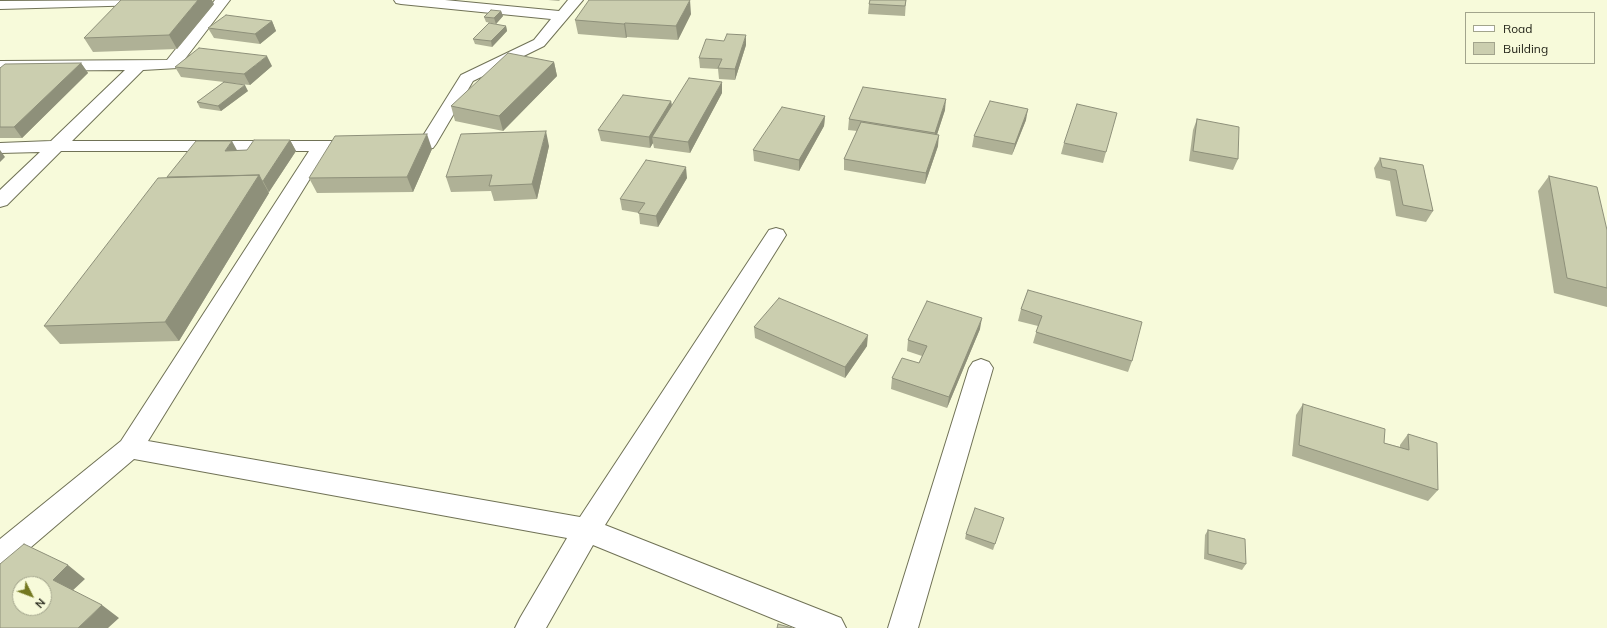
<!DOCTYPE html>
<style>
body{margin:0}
#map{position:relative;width:1607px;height:628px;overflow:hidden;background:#f7fada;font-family:Mulish,sans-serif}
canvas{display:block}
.legend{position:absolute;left:1465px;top:12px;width:130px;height:52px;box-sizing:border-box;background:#f7fada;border:1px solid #a2a48c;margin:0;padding:5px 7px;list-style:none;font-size:12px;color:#222318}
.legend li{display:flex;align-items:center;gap:8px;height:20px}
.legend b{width:20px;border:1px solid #a2a48c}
.north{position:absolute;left:12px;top:576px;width:40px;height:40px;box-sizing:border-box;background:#f7fada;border:1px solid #a2a48c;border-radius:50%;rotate:132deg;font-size:11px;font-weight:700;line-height:16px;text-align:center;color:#222318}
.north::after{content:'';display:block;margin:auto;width:14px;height:18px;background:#737820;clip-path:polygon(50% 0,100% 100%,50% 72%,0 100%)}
</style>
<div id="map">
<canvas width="1607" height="628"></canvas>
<ul class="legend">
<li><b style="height:5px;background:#fff"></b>Road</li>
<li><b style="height:11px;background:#cbceaf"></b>Building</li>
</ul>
<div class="north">N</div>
</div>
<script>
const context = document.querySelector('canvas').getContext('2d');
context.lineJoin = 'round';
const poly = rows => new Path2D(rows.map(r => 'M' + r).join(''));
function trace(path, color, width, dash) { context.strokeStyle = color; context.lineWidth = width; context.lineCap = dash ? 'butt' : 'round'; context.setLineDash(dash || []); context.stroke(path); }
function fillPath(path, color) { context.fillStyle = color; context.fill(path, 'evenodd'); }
const street = poly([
 [187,0,185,3,180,4,0,9,0,1,187,0],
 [215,0,230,0,178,68,143,70,72,141,333,141,339,142,342,146,339,150,327,151,148,441,580,517,769,230,776,228,783,230,786,235,605,525,841,618,846,628,796,628,593,545,546,628,515,628,520,618,567,538,134,459,10,565,0,569,0,539,121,441,309,151,61,151,7,205,0,207,0,190,40,152,0,153,0,143,51,141,125,70,0,71,0,61,167,60,215,0],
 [394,0,445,0,559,11,568,0,583,0,544,46,473,81,436,144,433,148,427,149,401,149,395,148,392,144,395,140,401,139,421,139,461,75,534,40,551,19,401,4,396,3,394,0],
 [981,359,989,362,993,368,918,628,888,628,969,368,973,362,981,359]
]);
const wall = poly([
 [548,0,560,0,559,1],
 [906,0,905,16,868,14,869,4],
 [214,4,177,49,93,52,84,38],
 [501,11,503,16,496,24,486,22,484,17],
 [691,14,678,40,627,37,626,38,578,34,575,20],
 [272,21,276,31,260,44,214,38,208,28],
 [506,26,507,31,492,47,475,44,473,39],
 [746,45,735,80,719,79,718,69,700,68,699,58],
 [554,62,557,76,503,131,455,121,451,106],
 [81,63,88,73,22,138,0,138,0,68],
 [272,66,250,85,229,83,248,91,221,111,200,108,197,102,224,82,181,77,175,67],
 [722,93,690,153,654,148,653,143,650,148,601,141,598,130,671,101,672,106],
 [945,110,937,134,938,146,925,184,844,170,844,159,857,131,848,130,849,119],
 [825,116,824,126,799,171,754,161,753,150],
 [1197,119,1238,159,1233,170,1189,161,1193,130],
 [1026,120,1012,155,972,147,974,136],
 [290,140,296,151,269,192,268,192,269,193,179,341,60,344,44,326,167,177,237,150,247,150],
 [1064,143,1106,152,1103,163,1061,154],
 [549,146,537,199,494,201,491,191,451,192,446,177],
 [432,149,413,192,317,193,309,178],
 [1380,158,1423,165,1433,211,1426,222,1396,216,1390,181,1376,178,1374,168],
 [1549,176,1607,230,1607,307,1554,293,1538,191],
 [687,178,658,227,640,224,639,213,622,210,620,199],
 [1028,290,1132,361,1128,372,1033,343,1038,326,1018,321,1021,309],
 [754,327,867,346,845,378,755,338],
 [980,329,947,408,891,389,892,378,919,363,922,356,907,351,908,340],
 [1303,404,1384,443,1400,447,1400,445,1408,434,1438,490,1428,501,1292,456,1296,415],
 [1004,518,993,550,965,539,966,534],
 [1208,530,1246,564,1242,570,1204,559,1205,535]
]);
const shadedWall = poly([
 [198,0,212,0,214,4,177,49,169,35],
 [690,0,691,14,678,40,676,26],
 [501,11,503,16,496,24,494,18],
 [272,21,276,31,260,44,255,34],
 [625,23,627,37,626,38,624,24],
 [506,26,507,31,492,47,491,41],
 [746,35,746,45,735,80,735,69],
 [267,56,272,66,250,85,244,74],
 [554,62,557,76,503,131,499,116],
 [81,63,88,73,22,138,14,127],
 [722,82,722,93,690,153,688,142],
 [245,85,248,91,221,111,218,106],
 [946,99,945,110,934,144,935,133],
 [671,101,673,112,652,137,653,143,650,148,649,137],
 [1028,109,1026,120,1012,155,1015,144],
 [825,116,824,126,799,171,799,160],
 [546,131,549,146,537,199,532,184],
 [427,134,432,149,413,192,407,177],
 [939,135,938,146,925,184,926,173],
 [290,140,296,151,269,192,263,181],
 [232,141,238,152,225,151],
 [0,150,5,157,0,162],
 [686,167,687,178,658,227,656,216],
 [259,175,269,193,179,341,165,322],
 [982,318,980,329,947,408,949,397],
 [868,335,867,346,845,378,845,367],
 [68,565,85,579,70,593,53,580],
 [102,605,119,618,108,628,78,628]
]);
const building = poly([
 [121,0,198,0,169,35,84,38,121,0],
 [589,0,690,0,676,26,625,23,624,24,575,20,589,0],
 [870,0,906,0,905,6,869,4,870,0],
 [491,10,501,11,494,18,484,17,491,10],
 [226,15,272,21,255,34,208,28,226,15],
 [489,23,506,26,491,41,473,39,489,23],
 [727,34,746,35,735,69,718,68,722,59,699,58,706,39,724,41,727,34],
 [199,48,267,56,244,74,175,67,199,48],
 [508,53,554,62,499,116,451,106,508,53],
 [81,63,14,127,0,127,0,68,5,64,81,63],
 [689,78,722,82,688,142,652,137,689,78],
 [224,82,245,85,218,106,197,102,224,82],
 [863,87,946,99,935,133,849,119,863,87],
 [623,95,671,101,649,137,598,130,623,95],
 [990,101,1028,109,1015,144,974,136,990,101],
 [1077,104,1117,113,1106,152,1064,143,1077,104],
 [782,107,825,116,799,160,753,150,782,107],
 [1197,119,1239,127,1238,159,1193,151,1197,119],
 [861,122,939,135,926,173,844,159,861,122],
 [546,131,532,184,489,186,492,175,446,177,461,134,546,131],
 [427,134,407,177,309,178,335,136,427,134],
 [254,140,290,140,263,181,262,181,259,175,167,177,196,141,232,141,225,151,247,150,254,140],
 [1380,158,1423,165,1433,211,1403,205,1396,170,1382,167,1380,158],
 [646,160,686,167,656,216,638,213,645,203,620,199,646,160],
 [259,175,165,322,44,326,158,178,259,175],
 [1549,176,1597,187,1607,230,1607,288,1567,278,1549,176],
 [1028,290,1142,322,1132,361,1036,332,1042,316,1021,309,1028,290],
 [779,298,868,335,845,367,754,327,779,298],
 [927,301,982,318,949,397,892,378,902,358,919,363,927,346,908,340,927,301],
 [1303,404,1385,429,1384,443,1409,450,1408,434,1437,443,1438,490,1299,445,1303,404],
 [975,508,1004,518,995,544,966,534,975,508],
 [1208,530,1245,539,1246,564,1208,554,1208,530],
 [24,544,68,565,53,580,102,605,78,628,0,628,0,564,24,544],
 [20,584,44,584,44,608,20,608,20,584],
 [778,624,792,628,777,628,778,624]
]);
trace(street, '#707256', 2);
fillPath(street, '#fff');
fillPath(wall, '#afb196');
fillPath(shadedWall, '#8e907a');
fillPath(building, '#cbceaf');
trace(building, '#8e907a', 1);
</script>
